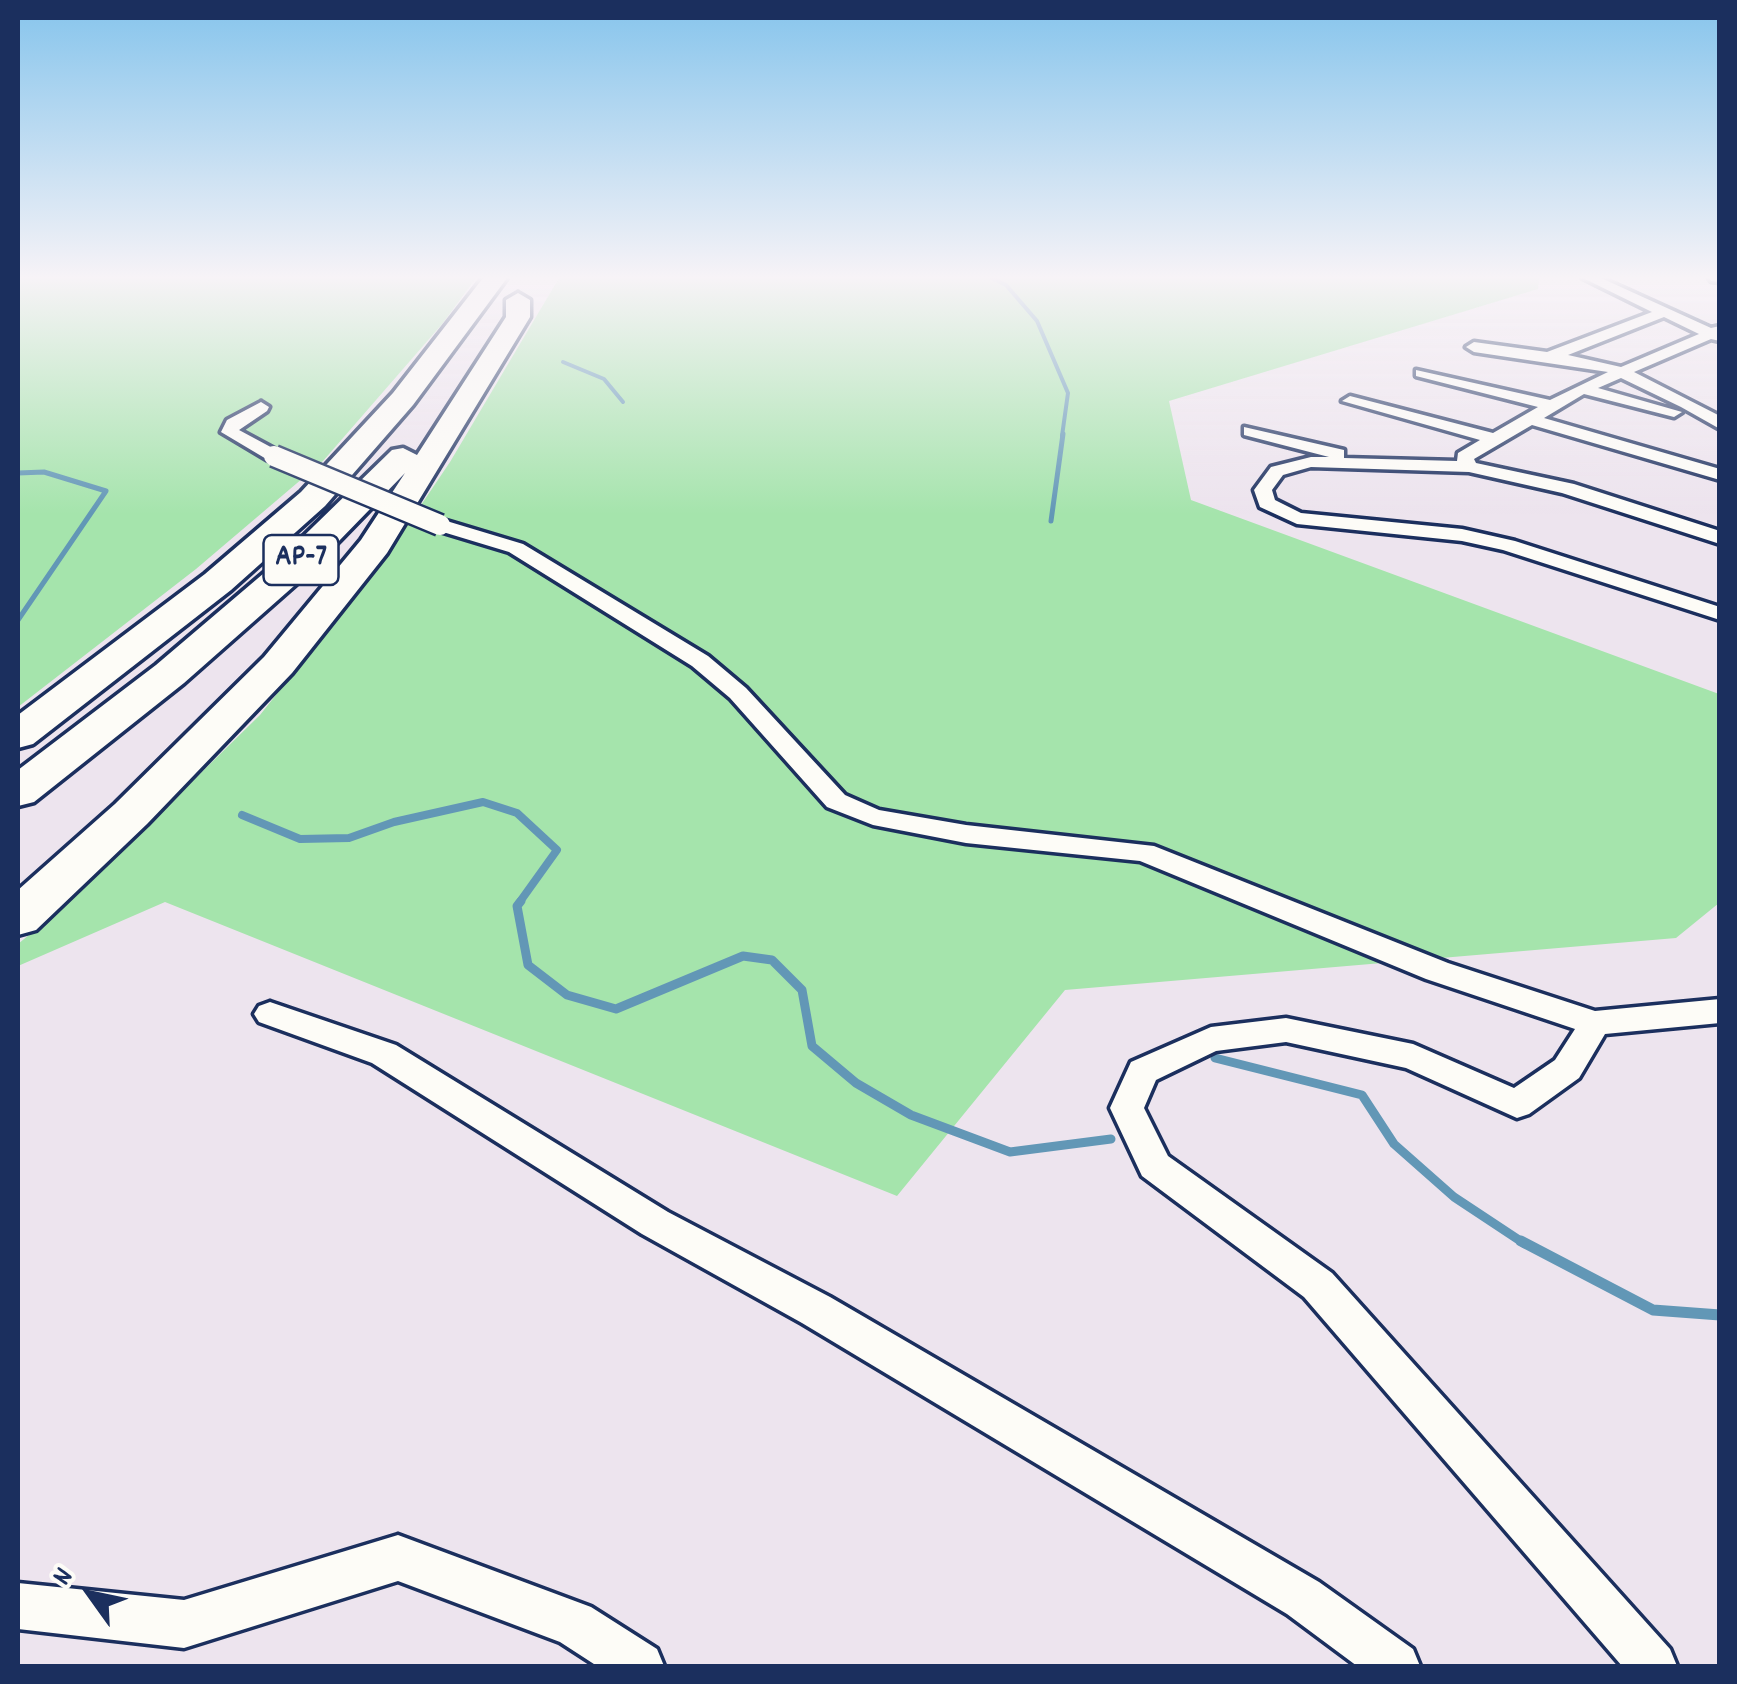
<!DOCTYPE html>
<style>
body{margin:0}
#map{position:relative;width:1737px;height:1684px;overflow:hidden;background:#ede4ee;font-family:Dekko,sans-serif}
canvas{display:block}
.frame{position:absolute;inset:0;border:20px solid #1b2f5e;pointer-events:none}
.north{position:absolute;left:40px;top:1544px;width:100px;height:100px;-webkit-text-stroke:8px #fdfcf7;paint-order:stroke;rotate:303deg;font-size:28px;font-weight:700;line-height:40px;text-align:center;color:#1b2f5e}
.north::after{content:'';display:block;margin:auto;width:35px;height:45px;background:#1b2f5e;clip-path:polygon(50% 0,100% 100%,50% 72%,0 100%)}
</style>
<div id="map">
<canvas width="1737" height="1684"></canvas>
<div class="frame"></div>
<div class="north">N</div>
</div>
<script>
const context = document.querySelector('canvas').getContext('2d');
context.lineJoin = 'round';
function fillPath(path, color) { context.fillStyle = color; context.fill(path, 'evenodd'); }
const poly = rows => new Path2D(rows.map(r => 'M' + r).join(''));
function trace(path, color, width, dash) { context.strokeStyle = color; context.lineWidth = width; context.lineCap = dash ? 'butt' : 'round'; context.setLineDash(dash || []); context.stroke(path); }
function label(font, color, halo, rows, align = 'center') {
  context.font = font + ' Dekko,sans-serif'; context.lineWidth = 10; context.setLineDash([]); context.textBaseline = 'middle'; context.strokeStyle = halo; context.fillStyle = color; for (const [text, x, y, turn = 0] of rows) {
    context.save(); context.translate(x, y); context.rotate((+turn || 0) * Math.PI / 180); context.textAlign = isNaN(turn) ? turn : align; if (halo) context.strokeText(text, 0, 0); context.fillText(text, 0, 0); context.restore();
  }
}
const green = poly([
 [18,278,476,278,443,323,323,461,196,569,18,707],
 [559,278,1539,278,1538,289,1169,401,1191,500,1719,694,1719,903,1676,938,1065,990,897,1196,165,902,18,966,18,944,70,901,260,715,388,554,450,462]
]);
const streamFar4 = poly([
 [992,278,1006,285,1037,321,1068,393,1062,436],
 [563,362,604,379,623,402]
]);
const streamFar3 = poly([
 [18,473,44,472,106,491,18,620],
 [1051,521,1063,434]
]);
const streamFar2 = poly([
 [242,815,300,839,349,838,394,822,483,802,517,813,557,850,519,903]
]);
const streamFar1 = poly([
 [521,901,517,906,528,965,567,995,616,1009,743,956,772,960,802,990,812,1046,856,1083,911,1115,1010,1152,1111,1139],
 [1215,1058,1362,1095,1394,1144,1454,1197,1525,1244]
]);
const stream = poly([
 [1521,1241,1653,1310,1720,1315]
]);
const street = poly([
 [1583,278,1601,278,1711,328,1720,326,1720,341,1711,339,1634,372,1720,416,1720,429,1681,407,1621,378,1598,388,1682,412,1674,417,1584,394,1544,418,1720,469,1720,480,1532,425,1474,459,1476,463,1574,484,1720,531,1720,544,1562,493,1469,472,1311,467,1283,475,1272,490,1275,500,1301,513,1462,529,1515,541,1720,607,1720,620,1503,550,1462,541,1297,524,1260,507,1254,490,1271,467,1311,457,1329,457,1244,435,1244,427,1344,450,1344,458,1457,461,1458,453,1480,440,1342,401,1350,396,1493,433,1538,407,1416,376,1416,370,1550,400,1608,372,1474,352,1466,347,1474,342,1547,352,1652,312,1583,278],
 [1664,317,1699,334,1621,367,1568,355,1664,317],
 [1709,278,1720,278,1720,282,1711,281,1709,278],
 [261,402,269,407,267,411,239,430,280,452,280,460,268,460,221,432,227,420,261,402],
 [440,519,523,544,708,656,746,688,845,795,879,810,966,825,1154,846,1448,963,1595,1011,1720,999,1720,1023,1605,1034,1579,1078,1529,1114,1517,1118,1406,1068,1286,1042,1216,1051,1156,1080,1144,1108,1168,1156,1332,1273,1670,1649,1677,1666,1622,1666,1304,1297,1142,1176,1110,1108,1131,1062,1211,1027,1286,1018,1413,1044,1514,1088,1555,1060,1575,1029,1426,979,1140,861,966,843,873,825,827,807,730,698,692,666,509,552,433,529,430,525,440,519],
 [270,1002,396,1045,668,1212,830,1297,1319,1582,1413,1649,1420,1666,1357,1666,1287,1614,802,1323,642,1234,372,1063,259,1022,254,1014,259,1006,270,1002],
 [398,1535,591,1607,657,1649,664,1666,597,1666,560,1642,398,1581,184,1648,18,1629,18,1583,184,1600,398,1535]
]);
const highway = poly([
 [483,278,507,278,413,405,325,506,231,590,33,744,18,748,18,715,205,574,301,492,393,393,483,278],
 [518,293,530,300,530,317,387,553,292,673,147,824,36,930,18,935,18,890,115,804,264,657,361,540,405,473,303,578,184,683,34,802,18,806,18,770,156,665,277,562,392,450,403,448,417,455,506,317,506,300,518,293]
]);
const streetBridge = poly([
 [274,456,440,525]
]);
const shields = [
 [301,560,75]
];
const shieldNames = [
 ["AP-7",301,560]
];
fillPath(green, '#a5e4ac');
trace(streamFar4, '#6297b6', 4);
trace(streamFar3, '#6297b6', 5);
trace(streamFar2, '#6297b6', 8);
trace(streamFar1, '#6297b6', 9);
trace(stream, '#6297b6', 11);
trace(street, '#1b2f5e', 7);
trace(highway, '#1b2f5e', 7);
fillPath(street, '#fdfcf7');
fillPath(highway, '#fdfcf7');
trace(streetBridge, '#1b2f5e', 25, []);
trace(streetBridge, '#fdfcf7', 20);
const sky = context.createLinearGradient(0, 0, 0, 514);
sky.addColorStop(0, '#85c4ec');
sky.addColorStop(0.54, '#f7f3f7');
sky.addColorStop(1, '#f7f3f700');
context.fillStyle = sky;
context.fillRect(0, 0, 1737, 514);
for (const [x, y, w] of shields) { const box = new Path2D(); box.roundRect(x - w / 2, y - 25, w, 50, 8); context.fillStyle = '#fdfcf7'; context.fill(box); trace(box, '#1b2f5e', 2.5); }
label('bold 30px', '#1b2f5e', null, shieldNames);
</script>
